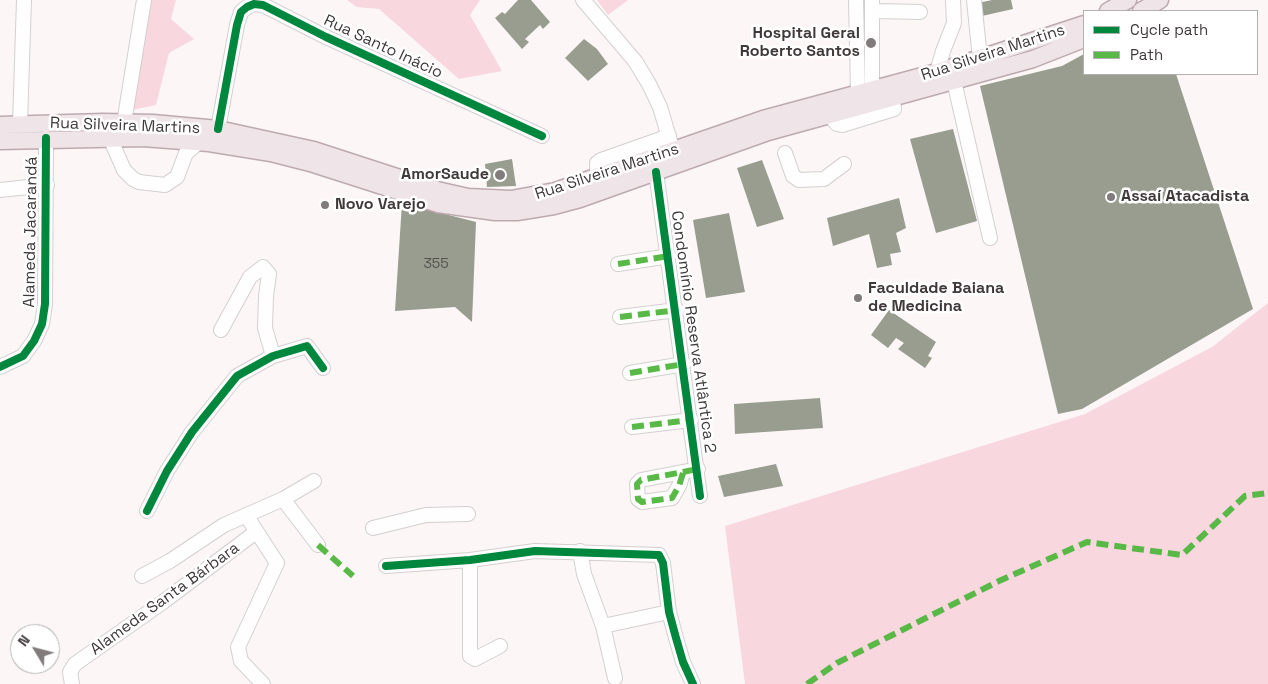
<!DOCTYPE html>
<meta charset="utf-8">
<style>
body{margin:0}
#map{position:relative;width:1268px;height:684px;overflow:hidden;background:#fcf6f7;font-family:"Space Grotesk",sans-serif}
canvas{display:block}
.legend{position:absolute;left:1083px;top:10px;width:175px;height:65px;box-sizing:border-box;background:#fff;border:1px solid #b2b0b0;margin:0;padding:6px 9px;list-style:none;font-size:15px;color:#3f393a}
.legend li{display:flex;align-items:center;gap:10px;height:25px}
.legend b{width:25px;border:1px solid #b2b0b0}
.north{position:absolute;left:10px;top:624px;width:50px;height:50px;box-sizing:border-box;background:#fff;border:1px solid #b2b0b0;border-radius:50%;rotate:307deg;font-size:14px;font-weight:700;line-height:20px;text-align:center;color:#3f393a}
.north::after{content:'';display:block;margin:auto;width:18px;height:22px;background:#817b7c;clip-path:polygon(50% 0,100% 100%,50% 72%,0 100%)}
</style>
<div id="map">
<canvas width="1268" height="684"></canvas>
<ul class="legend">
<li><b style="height:6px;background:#00873e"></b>Cycle path</li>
<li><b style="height:6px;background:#58b947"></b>Path</li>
</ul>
<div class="north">N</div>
</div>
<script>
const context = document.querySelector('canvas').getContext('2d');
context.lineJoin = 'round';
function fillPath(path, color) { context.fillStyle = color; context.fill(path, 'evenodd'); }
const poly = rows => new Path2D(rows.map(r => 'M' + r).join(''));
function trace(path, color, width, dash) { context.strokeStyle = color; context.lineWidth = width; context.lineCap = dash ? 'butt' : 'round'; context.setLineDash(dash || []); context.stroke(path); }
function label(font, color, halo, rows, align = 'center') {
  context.font = font + ' "Space Grotesk",sans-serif'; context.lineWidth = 5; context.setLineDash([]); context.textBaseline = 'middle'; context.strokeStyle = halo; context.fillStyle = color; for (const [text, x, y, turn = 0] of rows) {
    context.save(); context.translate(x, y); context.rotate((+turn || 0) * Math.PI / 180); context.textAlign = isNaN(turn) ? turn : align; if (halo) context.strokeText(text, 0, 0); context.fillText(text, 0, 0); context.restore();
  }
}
const green = poly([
 [150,0,176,0,171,19,194,39,169,53,156,105,132,110],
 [347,0,480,0,470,15,502,71,459,79,379,9,357,7],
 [597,0,628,0,608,15],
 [1268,303,1268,684,745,684,725,526,1085,414,1212,347]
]);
const building = poly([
 [518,0,531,0,550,22,543,29,540,25,525,39,529,42,522,49,495,18,502,12,505,14],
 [992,0,1011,0,1013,9,982,16,978,3],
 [584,39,597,49,608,64,588,81,565,58],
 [1084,54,1084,74,1176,74,1253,309,1082,409,1058,414,980,86,1062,66],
 [953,129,977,221,936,233,910,139],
 [512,159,516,186,487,187,485,164],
 [762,160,784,219,757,227,737,168],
 [899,198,906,228,896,233,901,252,890,254,892,265,877,268,869,234,833,246,827,218],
 [402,203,476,222,472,322,455,307,395,311],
 [729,213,745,292,706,298,693,220],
 [889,310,936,342,928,356,932,358,925,368,898,349,904,343,896,338,888,348,871,335],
 [820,398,823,428,735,434,734,404],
 [776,464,783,486,724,497,718,476]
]);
const minor = poly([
 [583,0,635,61,649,84,660,107,673,151],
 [856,0,858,93,862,101],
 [872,0,872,88],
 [974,0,980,59],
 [876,11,920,12],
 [937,72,943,51,954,23,953,0],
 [954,81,990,238],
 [829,115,837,124,842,125,894,109,893,98],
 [124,123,144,0],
 [20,124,24,0],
 [218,129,237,25,241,12,247,7,254,4,263,5,326,37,542,136],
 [110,138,124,170,133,179,139,182,165,185,177,177,186,153,198,143],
 [785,153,793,176,799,180,824,179,844,164],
 [656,172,700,496],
 [597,177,597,163,601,160,669,136],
 [0,190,47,185],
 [618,264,669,256],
 [620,317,677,310],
 [221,330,250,277,263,267,269,274,266,296,265,328,273,356],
 [0,367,23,356,34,341,42,324,45,304,46,138],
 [630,373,684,364],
 [632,427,691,420],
 [683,473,679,486,672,498,642,502,638,499,637,484,641,480,698,469],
 [283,499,318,545],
 [147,511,167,471,192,432,237,376,273,356,307,346,323,368],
 [246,515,277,563,238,647,241,661,263,684],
 [373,528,426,515,468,514],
 [580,551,584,574,603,626,615,678],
 [470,560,470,656,475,659,500,646],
 [386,566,470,560,535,551,659,555,663,563,669,612,676,638,683,662,693,684],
 [142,576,170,561,224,525,283,499,314,481],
 [603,626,669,612],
 [72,684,70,672,75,664,163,602,256,532]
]);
const major = poly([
 [1108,11,1128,0],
 [1141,11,1160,0],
 [0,125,103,122,153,123,218,129,314,150,437,190,468,197,511,199,555,191,763,119,937,72,1084,24],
 [0,141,143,138,209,143,271,153,310,163,438,204,495,212,517,212,554,206,580,199,768,132,1033,59,1084,39]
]);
const quiet = poly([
 [618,264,669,256],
 [620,317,677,310],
 [630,373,684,364],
 [632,427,691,420],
 [683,473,679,486,672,498,642,502,638,499,637,484,641,480,698,469],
 [318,545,353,576],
 [807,684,837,663,999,581,1087,542,1182,555,1245,496,1268,493]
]);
const cycleway = poly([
 [218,129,237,25,241,12,247,7,254,4,263,5,326,37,542,136],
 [656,172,700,496],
 [0,367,23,356,34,341,42,324,45,304,46,138],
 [147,511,167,471,192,432,237,376,273,356,307,346,323,368],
 [386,566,470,560,535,551,659,555,663,563,669,612,676,638,683,662,693,684]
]);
const markers = [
 [871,43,6,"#817b7c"],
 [500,175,6,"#817b7c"],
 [1111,197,5,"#817b7c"],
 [325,205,5,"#817b7c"],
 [858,298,5,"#817b7c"]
];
const numberNames = [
 ["355",436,264]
];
const poiNames = [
 ["Hospital Geral",860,34,"right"],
 ["Roberto Santos",860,52,"right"],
 ["AmorSaude",489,175,"right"],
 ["Assaí Atacadista",1121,197],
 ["Novo Varejo",335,205],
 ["Faculdade Baiana",868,289],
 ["de Medicina",868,307]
];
const streetNames = [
 ["Rua Santo Inácio",383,47,25],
 ["Rua Silveira Martins",993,53,-18],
 ["Rua Silveira Martins",125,126,2],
 ["Rua Silveira Martins",607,172,-18],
 ["Alameda Jacarandá",31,232,-89],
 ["Condomínio Reserva Atlântica 2",693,332,82],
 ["Alameda Santa Bárbara",165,599,-36]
];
fillPath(green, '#f8d7de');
fillPath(building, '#989d8f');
trace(minor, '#d4cfd0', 16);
trace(major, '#bdaaaf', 19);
trace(minor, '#fffefe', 14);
trace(major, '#efe4e8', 16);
trace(quiet, '#58b947', 6, [12, 6]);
trace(cycleway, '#00873e', 8);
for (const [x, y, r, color] of markers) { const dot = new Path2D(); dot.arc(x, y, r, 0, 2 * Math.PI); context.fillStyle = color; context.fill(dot); trace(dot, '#fff', 2); }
label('14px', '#55524f', null, numberNames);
label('bold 16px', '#3f393a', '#fff', poiNames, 'left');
label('16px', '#3f393a', '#fff', streetNames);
</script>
